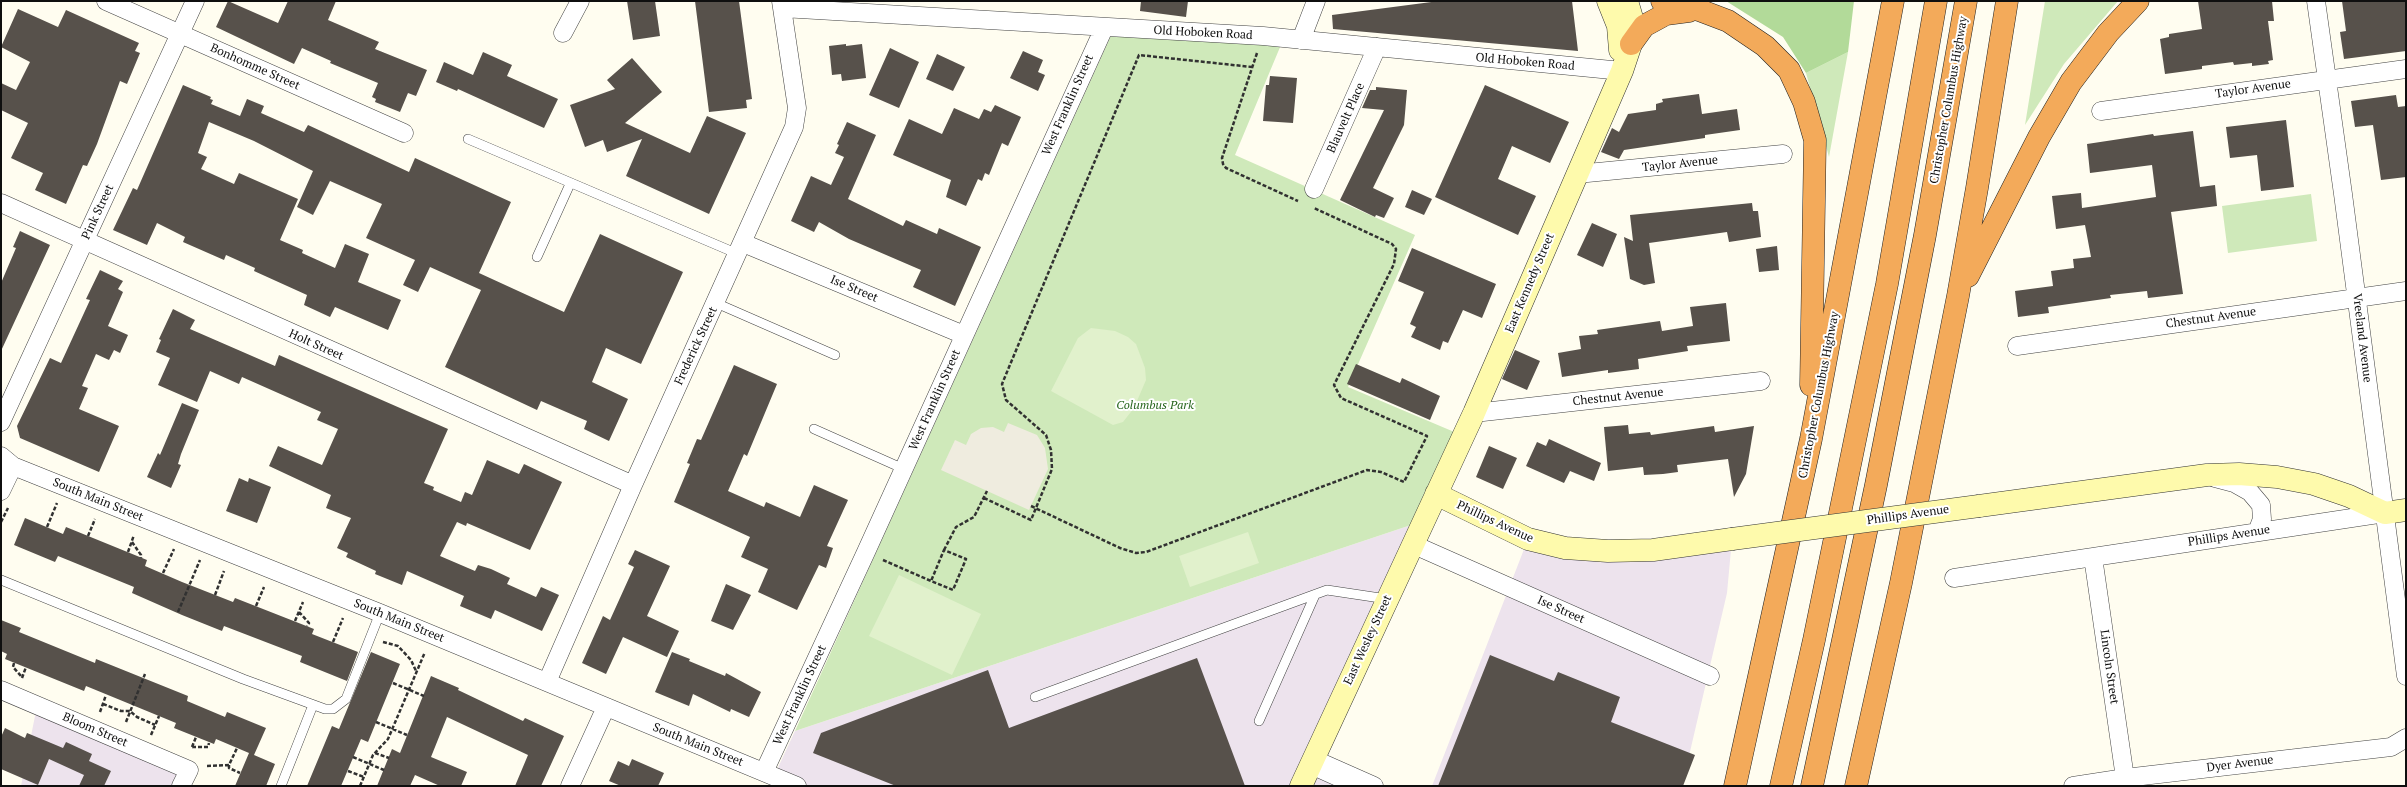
<!DOCTYPE html>
<style>
body{margin:0}
#map{position:relative;width:2407px;height:787px;overflow:hidden;background:#fffdf0;font-family:"PT Serif",serif}
canvas{display:block}
.frame{position:absolute;inset:0;border:2px solid #0f0f0f;pointer-events:none}
</style>
<div id="map">
<canvas width="2407" height="787"></canvas>
<div class="frame"></div>
</div>
<script>
const context = document.querySelector('canvas').getContext('2d');
context.lineJoin = 'round';
function fillPath(path, color) { context.fillStyle = color; context.fill(path, 'evenodd'); }
const poly = rows => new Path2D(rows.map(r => 'M' + r).join(''));
function trace(path, color, width, dash) { context.strokeStyle = color; context.lineWidth = width; context.lineCap = dash ? 'butt' : 'round'; context.setLineDash(dash || []); context.stroke(path); }
function label(font, color, halo, rows, align = 'center') {
  context.font = font + ' "PT Serif",serif'; context.lineWidth = 4; context.setLineDash([]); context.textBaseline = 'middle'; context.strokeStyle = halo; context.fillStyle = color; for (const [text, x, y, turn = 0] of rows) {
    context.save(); context.translate(x, y); context.rotate((+turn || 0) * Math.PI / 180); context.textAlign = isNaN(turn) ? turn : align; if (halo) context.strokeText(text, 0, 0); context.fillText(text, 0, 0); context.restore();
  }
}
const industrial = poly([
 [1420,522,1315,757,1378,786,809,786,776,772,795,731],
 [1528,539,1565,548,1732,539,1727,593,1682,786,1432,786],
 [37,706,183,763,173,786,21,786]
]);
const green = poly([
 [2045,1,2118,1,2064,64,2025,125],
 [1115,27,1283,40,1235,155,1415,235,1348,387,1459,434,1420,522,795,731],
 [1848,52,1829,157,1806,73],
 [2311,194,2317,241,2228,253,2222,206]
]);
const forest = poly([
 [1726,1,1854,1,1848,52,1806,73,1783,37]
]);
const pitch = poly([
 [1091,328,1115,331,1128,337,1136,344,1145,368,1146,380,1134,408,1123,422,1113,425,1051,391,1078,338],
 [1248,532,1259,563,1190,587,1179,556],
 [899,575,981,614,952,675,869,636]
]);
const plaza = poly([
 [1008,423,1037,435,1045,448,1048,469,1029,510,941,470,955,440,966,445,971,434,981,428,993,427,1004,432]
]);
const building = poly([
 [228,1,278,23,288,1,336,1,328,20,379,42,375,49,427,70,416,96,408,93,400,112,375,102,376,99,372,97,378,83,330,63,331,61,302,48,294,64,216,27],
 [627,1,655,1,660,36,633,40],
 [695,1,739,1,752,99,746,100,747,108,709,112],
 [1141,1,1188,1,1186,17,1140,11],
 [1439,1,1572,1,1578,51,1333,29,1332,15],
 [2198,1,2272,1,2274,21,2268,21,2273,60,2268,61,2269,64,2252,66,2252,63,2234,65,2233,62,2202,66,2202,69,2165,74,2160,39,2169,37,2169,34,2202,29],
 [2342,1,2406,1,2406,51,2344,59,2340,32,2346,31],
 [18,9,58,27,66,10,139,43,135,51,140,53,127,84,120,81,97,144,87,166,83,165,66,204,35,190,43,173,11,158,28,123,1,110,1,83,16,90,30,62,1,47],
 [846,44,846,46,862,44,866,78,842,81,841,74,832,75,829,46],
 [890,48,919,62,899,108,869,95],
 [1023,51,1043,60,1038,72,1045,75,1038,91,1010,78],
 [483,52,512,65,507,76,558,99,544,128,458,89,457,91,436,82,444,62,473,75],
 [937,54,965,67,953,91,926,79],
 [632,58,662,92,625,123,690,153,707,116,746,133,709,214,626,176,642,139,607,152,603,140,585,147,570,105,615,89,607,80],
 [1270,76,1297,78,1293,123,1263,121,1266,85,1269,85],
 [183,85,211,97,210,99,213,100,211,104,240,116,247,99,264,106,261,113,304,132,308,125,409,172,415,158,511,202,479,273,564,312,600,234,683,272,641,364,606,348,592,382,628,399,609,441,584,429,587,421,541,401,537,410,445,367,481,290,430,267,418,292,403,285,415,260,366,238,382,204,330,181,313,215,297,207,313,171,254,141,209,122,198,153,207,157,201,169,234,184,239,173,298,199,280,240,303,250,302,253,335,268,345,244,369,254,358,282,401,300,388,330,335,307,330,317,304,305,307,295,254,271,255,268,226,255,224,260,183,242,185,237,157,223,147,245,113,230,133,188,137,190],
 [1485,85,1569,122,1550,163,1512,146,1498,179,1536,196,1518,235,1435,197],
 [1376,87,1407,90,1404,125,1373,188,1394,198,1384,218,1376,215,1375,217,1340,200,1384,110,1362,108,1370,90,1376,90],
 [1699,94,1702,114,1737,109,1740,130,1705,135,1705,138,1624,150,1619,159,1601,152,1612,128,1619,132,1628,114,1656,110,1656,104,1663,102,1662,99],
 [2396,95,2398,107,2406,106,2406,177,2381,180,2373,125,2355,127,2351,101],
 [995,105,1021,117,1008,146,1002,143,989,175,985,173,982,181,978,179,966,206,946,197,951,180,893,155,909,119,942,134,954,108,979,119,984,109,991,112],
 [2286,120,2294,187,2261,191,2257,155,2230,158,2226,127],
 [847,122,876,135,848,199,903,226,906,220,937,234,939,228,981,247,955,306,913,287,921,270,849,239,819,222,814,232,791,221,811,176,831,185,844,157,835,153,839,145,837,144],
 [2193,131,2200,187,2215,185,2217,206,2171,212,2183,294,2148,298,2147,291,2110,295,2111,298,2048,307,2049,313,2018,317,2015,291,2053,286,2051,271,2074,268,2073,259,2091,257,2085,225,2056,229,2052,196,2081,193,2082,208,2156,197,2152,165,2090,173,2087,144,2153,134,2154,136],
 [1412,190,1432,199,1424,215,1405,207],
 [1752,203,1753,211,1758,211,1761,237,1729,242,1727,232,1649,243,1655,283,1644,285,1630,279,1624,237,1633,241,1630,215],
 [1592,223,1617,234,1603,267,1577,255],
 [20,231,50,245,1,351,1,283,16,248,13,247],
 [1777,246,1779,270,1759,272,1756,249],
 [1412,248,1496,284,1482,318,1463,310,1448,343,1443,341,1440,350,1411,337,1416,327,1410,324,1424,292,1398,281],
 [100,270,123,281,118,289,123,292,108,326,128,335,120,353,114,350,109,360,96,354,82,386,88,388,79,409,119,426,99,472,20,438,17,426,50,358,61,363,90,300,86,299],
 [1726,303,1730,341,1687,346,1688,351,1638,359,1639,369,1608,373,1608,370,1562,377,1558,353,1581,349,1579,336,1598,334,1597,330,1660,321,1662,331,1693,326,1690,307],
 [173,309,195,320,190,329,275,366,279,355,448,429,424,483,434,487,433,490,461,502,465,492,472,495,487,460,519,474,524,464,562,482,530,550,467,523,466,526,457,522,440,556,475,571,478,565,491,569,510,578,507,584,536,597,541,587,559,595,542,631,495,610,491,619,460,606,464,596,407,571,402,585,375,574,376,571,346,557,348,553,337,548,351,518,326,508,331,495,269,466,278,446,322,465,338,429,317,420,321,412,242,377,239,384,210,371,197,402,158,385,170,358,156,352,161,340,159,339],
 [1515,350,1540,361,1527,390,1502,379],
 [1356,364,1400,383,1402,378,1440,396,1430,420,1347,384],
 [734,365,777,384,747,456,744,454,728,491,764,507,766,502,800,517,814,485,848,500,827,546,833,548,826,568,819,565,797,610,758,592,768,569,741,557,750,537,674,502,690,464,687,463,697,439,701,440],
 [182,403,199,410,181,454,178,464,181,465,171,488,147,477,158,453,160,455],
 [1628,425,1629,434,1650,432,1651,435,1714,426,1715,432,1754,426,1746,474,1734,497,1728,459,1677,465,1678,472,1663,474,1644,475,1643,467,1608,471,1604,427],
 [1549,439,1601,463,1594,481,1570,471,1564,483,1526,466,1537,442,1546,446],
 [1489,446,1517,458,1503,489,1476,477],
 [239,478,248,482,249,478,271,487,257,523,226,511],
 [25,518,63,534,66,527,147,560,145,566,182,582,233,602,235,598,314,629,312,634,358,652,347,681,300,662,302,656,224,626,222,631,182,615,132,593,134,587,58,556,55,562,14,545],
 [635,550,670,566,647,616,679,631,667,657,623,637,606,674,582,663,603,616,610,620,634,567,628,564],
 [726,584,751,595,733,630,711,621],
 [1,620,21,628,19,632,95,663,96,659,188,696,187,701,225,717,227,712,266,728,254,755,275,764,266,786,235,786,249,753,216,739,214,744,174,728,176,723,125,702,86,686,84,691,5,659,7,654,1,651],
 [371,652,400,664,368,742,361,739,341,786,307,786,332,726,339,729],
 [672,652,690,659,689,661,725,676,726,673,761,692,749,717,731,709,730,712,693,694,689,706,655,692],
 [1490,655,1554,681,1558,672,1620,697,1611,722,1695,755,1683,786,1438,786],
 [1197,658,1245,786,896,786,813,753,821,733,988,670,1009,728],
 [431,676,459,688,458,690,523,721,525,718,564,736,541,786,515,786,528,755,447,717,431,757,467,772,461,786,440,786,415,775,410,786,377,786,392,749,400,753],
 [5,728,25,738,27,733,63,748,66,742,92,754,89,761,111,771,104,786,79,786,84,775,49,759,38,785,1,769,1,737],
 [632,759,664,773,658,786,621,786,609,781,618,761,629,766]
]);
const path = poly([
 [1257,53,1222,158,1223,164,1226,168,1298,201],
 [984,498,1031,520,1052,469,1051,450,1046,435,1006,400,1002,384,1139,55,1252,67],
 [1031,506,1120,548,1136,553,1146,552,1367,470,1381,472,1404,482,1427,436,1341,398,1334,385,1394,264,1396,249,1392,244,1314,208],
 [1,522,8,508],
 [47,527,57,503],
 [88,536,95,519],
 [132,542,141,555,141,558],
 [944,550,956,527,974,517,987,491],
 [128,552,134,535],
 [883,560,931,581,953,590,966,559,944,550,931,581],
 [163,573,174,549],
 [215,595,224,571],
 [256,606,264,587],
 [178,612,200,560],
 [299,612,309,623,307,626],
 [295,621,303,602],
 [333,642,343,618],
 [383,642,398,646,411,660,416,671],
 [14,663,13,667,21,676],
 [22,678,26,667],
 [393,683,424,696],
 [103,704,121,711,130,711,137,717,155,725],
 [100,712,106,695],
 [126,722,145,674],
 [376,722,407,735],
 [151,735,159,716],
 [192,747,208,747,209,743],
 [192,747,196,737],
 [375,753,389,758],
 [353,757,384,770],
 [229,765,229,768,240,773],
 [207,766,229,765,237,748],
 [348,771,364,777],
 [360,786,373,755,388,739,425,652]
]);
const lane = poly([
 [468,139,738,254],
 [537,257,570,184],
 [716,303,835,355],
 [814,429,904,469],
 [1,580,243,679,325,709,333,709,346,699,380,613],
 [1035,697,1327,590,1387,599],
 [1259,721,1315,595],
 [1309,769,1347,786],
 [281,786,313,705]
]);
const street = poly([
 [106,1,404,133],
 [2316,1,2343,194,2406,676],
 [782,8,1263,36,1622,71],
 [563,33,580,1],
 [1301,40,1316,1],
 [2101,111,2406,69],
 [1577,174,1783,154],
 [1314,189,1377,47],
 [1,203,633,485],
 [743,243,964,335],
 [2017,346,2406,291],
 [1474,413,1761,381],
 [1,422,195,1],
 [1,456,13,466,380,613,797,786],
 [2215,478,2234,483,2250,492,2261,505,2262,519,2257,532],
 [1,491,13,466],
 [1412,544,1710,676],
 [2093,557,2125,778],
 [1954,578,2385,513],
 [547,682,633,485,794,127,797,108,781,1],
 [1,690,189,770,181,786],
 [1313,759,1374,786],
 [764,772,866,552,1104,28],
 [570,786,606,707],
 [2073,786,2125,778,2391,747,2406,738]
]);
const secondary = poly([
 [1608,1,1618,26,1620,50],
 [1436,494,1528,539,1565,548,1608,551,1653,550,1732,539],
 [1979,506,2207,475,2239,474,2277,477,2314,484,2349,496,2385,513,2406,510],
 [1301,786,1474,413,1622,71,1631,44,1632,18,1627,1]
]);
const highway = poly([
 [1662,1,1699,10,1728,21,1765,46,1789,70,1804,102,1815,140,1811,385],
 [1631,44,1644,26,1666,14,1689,11],
 [1968,276,2039,137,2071,82,2108,33,2138,1],
 [1735,786,1811,439,1893,1],
 [1781,786,1814,640,1887,284,1936,1],
 [1812,786,1876,485,1925,235,1966,1],
 [1856,786,1901,583,1958,296,1977,188,2007,1]
]);
const secondaryBridge = poly([
 [1732,539,1979,506]
]);
const streetNames = [
 ["Old Hoboken Road",1203,33,3],
 ["Old Hoboken Road",1525,62,5],
 ["Bonhomme Street",255,67,24],
 ["Taylor Avenue",2253,89,-8],
 ["Christopher Columbus Highway",1949,100,-80],
 ["West Franklin Street",1068,105,-66],
 ["Blauvelt Place",1346,118,-66],
 ["Taylor Avenue",1680,164,-6],
 ["Pink Street",98,212,-65],
 ["East Kennedy Street",1530,283,-67],
 ["Ise Street",854,289,23],
 ["Chestnut Avenue",2211,318,-8],
 ["Vreeland Avenue",2362,338,83],
 ["Holt Street",316,345,24],
 ["Frederick Street",696,346,-65],
 ["Christopher Columbus Highway",1819,395,-79],
 ["Chestnut Avenue",1618,397,-6],
 ["West Franklin Street",935,400,-66],
 ["South Main Street",98,500,22],
 ["Phillips Avenue",1908,515,-8],
 ["Phillips Avenue",1495,522,25],
 ["Phillips Avenue",2229,536,-9],
 ["Ise Street",1561,610,24],
 ["South Main Street",399,621,22],
 ["East Wesley Street",1368,640,-65],
 ["Lincoln Street",2109,667,82],
 ["West Franklin Street",800,695,-65],
 ["Bloom Street",95,730,23],
 ["South Main Street",698,745,22],
 ["Dyer Avenue",2240,764,-7]
];
const parkNames = [
 ["Columbus Park",1155,406]
];
fillPath(industrial, '#ede3ed');
fillPath(green, '#cfe9ba');
fillPath(forest, '#b2da99');
fillPath(pitch, '#e1f1cc');
fillPath(plaza, '#efecdf');
fillPath(building, '#57514b');
trace(lane, '#424242', 10);
trace(street, '#424242', 19);
trace(secondary, '#313131', 23);
trace(highway, '#202020', 23);
trace(path, '#313131', 2.5, [4, 2]);
trace(lane, '#fff', 9);
trace(street, '#fff', 18);
trace(secondary, '#fefaac', 22);
trace(highway, '#f3aa5a', 22);
trace(secondaryBridge, '#313131', 23, []);
trace(secondaryBridge, '#fefaac', 22);
label('12px', '#0f0f0f', '#fff', streetNames);
label('italic 12px', '#29671f', '#fff', parkNames);
</script>
